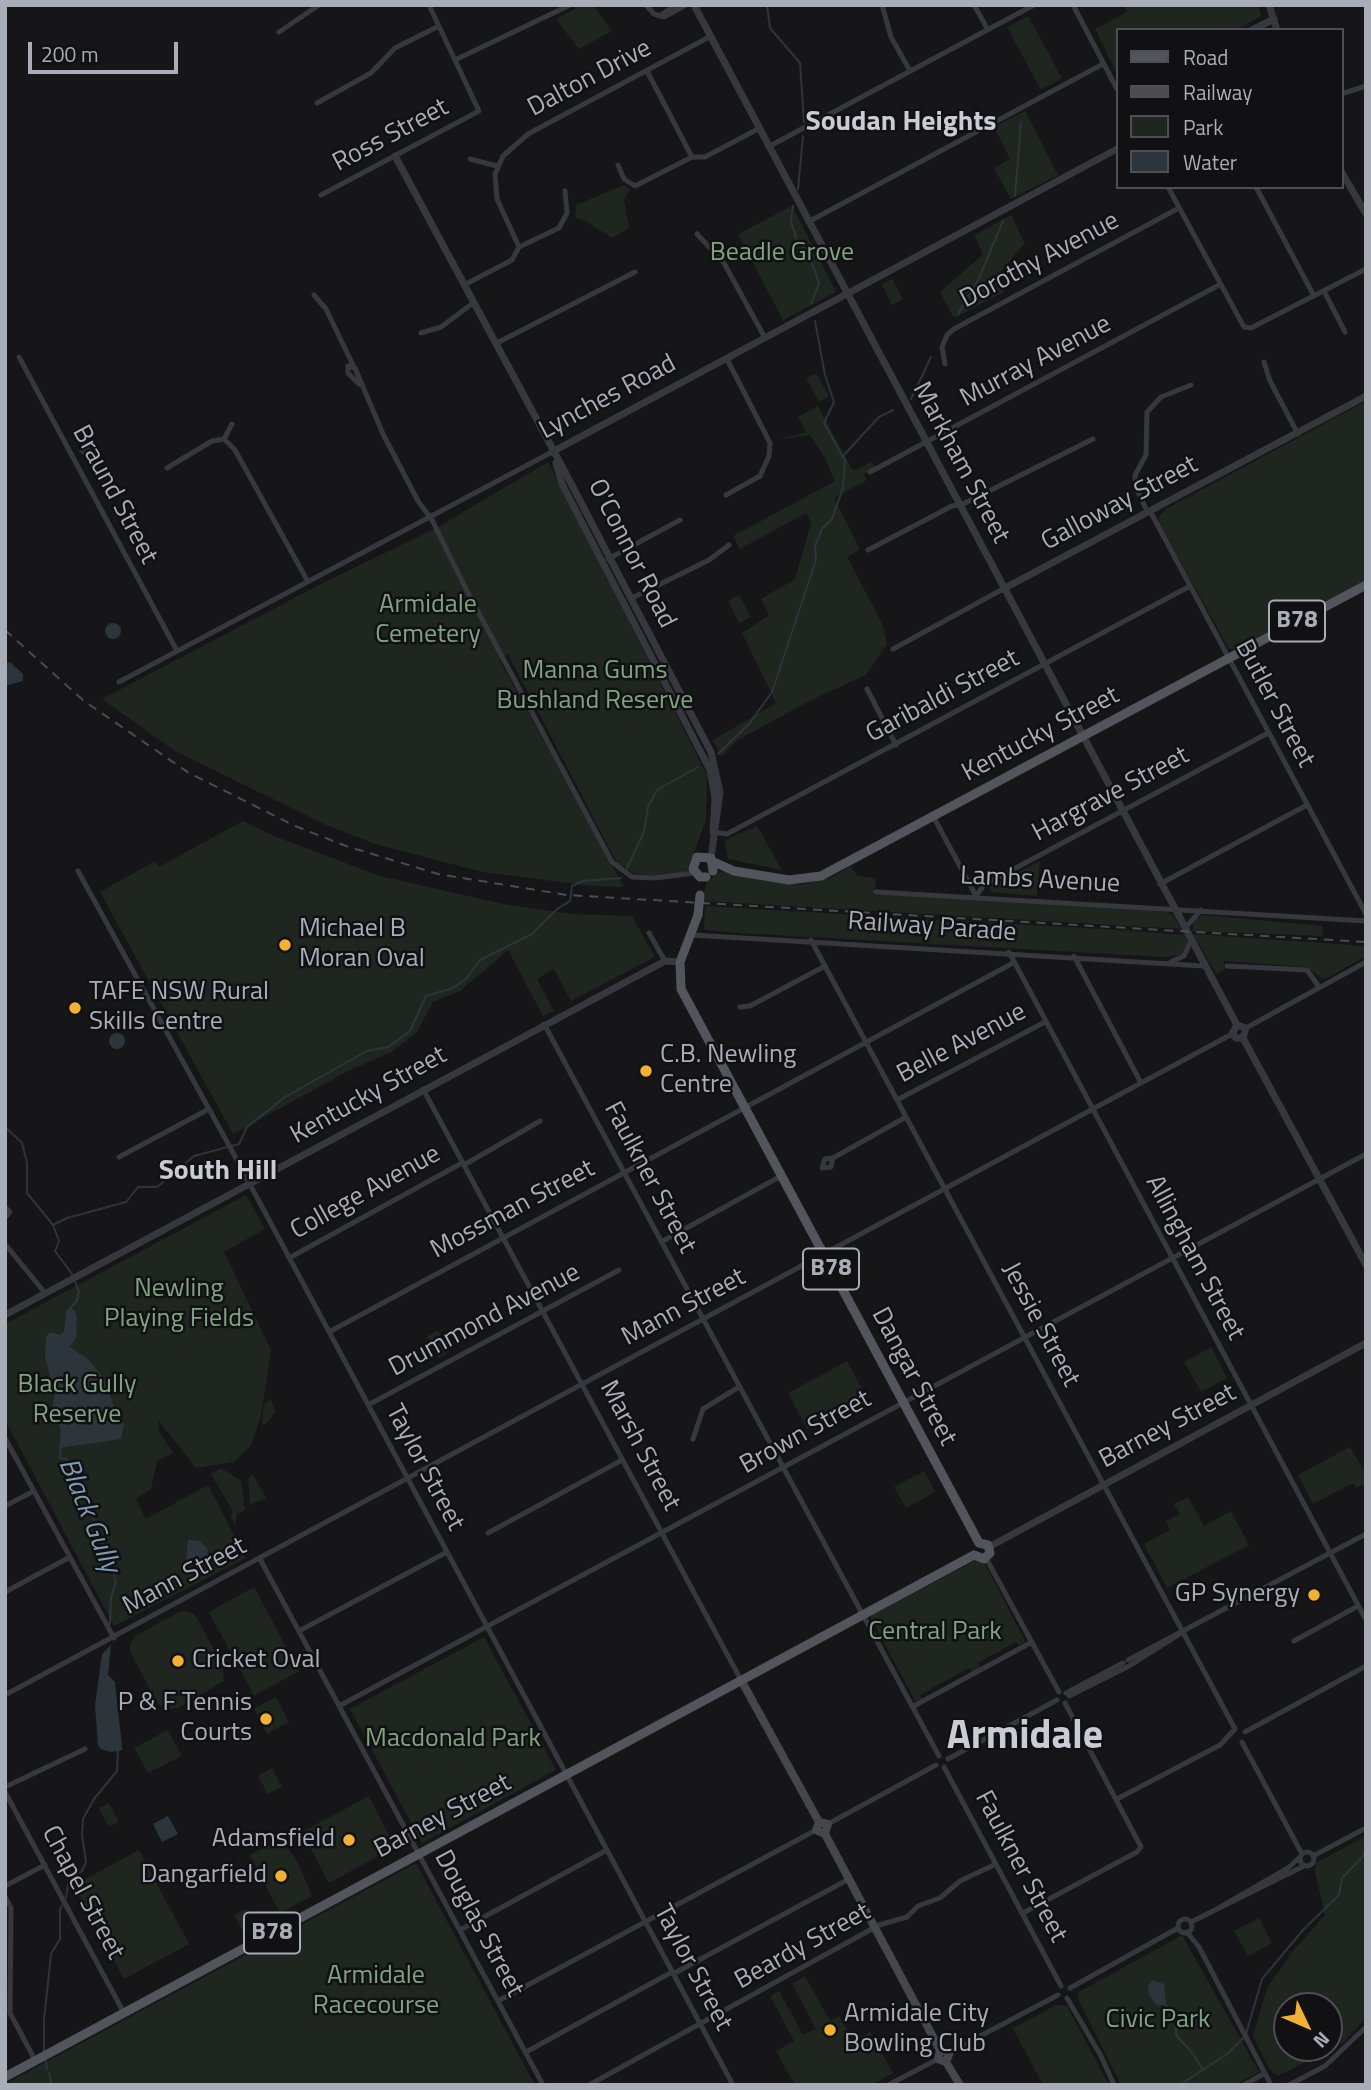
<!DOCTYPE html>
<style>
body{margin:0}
#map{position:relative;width:1371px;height:2090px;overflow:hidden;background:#161618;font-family:"Titillium Web",sans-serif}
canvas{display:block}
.frame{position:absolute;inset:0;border:7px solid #a8adb8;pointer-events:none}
.legend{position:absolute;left:1116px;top:28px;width:228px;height:161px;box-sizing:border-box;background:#111113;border:2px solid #4d4f55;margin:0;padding:9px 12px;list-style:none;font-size:21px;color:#a8adb8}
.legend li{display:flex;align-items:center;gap:14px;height:35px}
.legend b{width:35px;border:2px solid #4d4f55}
.north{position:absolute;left:1273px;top:1992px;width:70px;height:70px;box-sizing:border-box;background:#111113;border:2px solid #4d4f55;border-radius:50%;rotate:134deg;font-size:19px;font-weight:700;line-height:28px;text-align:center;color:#a8adb8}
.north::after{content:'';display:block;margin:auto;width:24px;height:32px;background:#f2b134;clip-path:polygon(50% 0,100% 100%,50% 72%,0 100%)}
.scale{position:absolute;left:28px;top:42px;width:150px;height:32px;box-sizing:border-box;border:4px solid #a8adb8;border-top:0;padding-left:9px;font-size:21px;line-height:24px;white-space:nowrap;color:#a8adb8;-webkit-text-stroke:5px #111113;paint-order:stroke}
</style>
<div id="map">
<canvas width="1371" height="2090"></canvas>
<div class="frame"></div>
<ul class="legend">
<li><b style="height:9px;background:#53555c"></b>Road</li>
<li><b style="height:9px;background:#4a4c52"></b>Railway</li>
<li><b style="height:19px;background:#1e261f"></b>Park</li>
<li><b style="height:19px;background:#2c353c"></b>Water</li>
</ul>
<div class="north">N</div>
<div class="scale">200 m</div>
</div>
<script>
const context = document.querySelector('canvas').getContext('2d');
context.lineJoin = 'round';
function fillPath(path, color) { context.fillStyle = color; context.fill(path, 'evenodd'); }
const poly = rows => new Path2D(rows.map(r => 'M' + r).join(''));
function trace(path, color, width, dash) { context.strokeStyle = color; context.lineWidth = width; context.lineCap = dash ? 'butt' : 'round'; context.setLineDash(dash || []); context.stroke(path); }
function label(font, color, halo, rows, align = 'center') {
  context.font = font + ' "Titillium Web",sans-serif'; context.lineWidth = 5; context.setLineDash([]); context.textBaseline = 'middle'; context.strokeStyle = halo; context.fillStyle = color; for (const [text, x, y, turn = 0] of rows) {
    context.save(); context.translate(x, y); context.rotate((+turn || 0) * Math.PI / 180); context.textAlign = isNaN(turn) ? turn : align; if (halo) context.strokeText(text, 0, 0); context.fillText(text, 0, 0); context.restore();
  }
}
const green = poly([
 [582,5,593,5,612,31,579,49,556,19],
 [1124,5,1258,5,1261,16,1236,30,1117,30,1117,74,1095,29,1127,12],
 [1028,16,1062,78,1041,90,1007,27],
 [1025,111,1058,175,1011,199,994,168,1010,159,994,127],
 [624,185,630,189,624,200,629,228,612,238,584,220,575,218,576,205],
 [792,206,836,292,783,320,738,234],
 [1011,215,1025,243,996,277,1004,292,954,318,940,292,983,254,974,235],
 [892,279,903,299,892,305,882,284],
 [816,373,829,396,819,402,806,378],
 [1366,401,1366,580,1235,650,1229,649,1159,523,1159,517,1166,509],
 [818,406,853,471,872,462,875,468,864,474,867,480,834,498,860,549,847,557,882,623,887,644,866,675,811,700,736,741,721,757,713,740,776,703,742,633,769,615,761,599,795,579,811,523,806,513,740,549,733,536,835,481,825,458,810,435,776,440,806,432,798,417],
 [548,462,707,775,706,820,687,872,658,876,633,873,617,863,508,654,499,659,624,887,592,886,482,872,375,844,326,825,175,751,102,699,317,586,436,528],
 [739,595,751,617,739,623,728,601],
 [243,821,274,836,380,876,508,905,572,914,632,916,655,957,571,1001,554,969,537,979,554,1011,543,1016,508,950,460,991,433,1002,417,1032,392,1052,348,1071,233,1134,100,892,155,861,159,867],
 [757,826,782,870,728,859,725,840],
 [1040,861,1037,896,991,892,990,887],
 [851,866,857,876,876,878,874,895,895,894,1167,912,1173,915,1181,929,704,901,703,896,707,882,718,873,727,871,800,885,830,878],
 [705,906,1119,930,1185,935,1188,942,1182,955,1162,957,739,933,704,930],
 [1203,915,1323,926,1322,936,1192,931,1195,919],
 [1193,934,1352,945,1366,947,1366,956,1327,978,1321,978,1307,967,1224,961,1224,970,1217,975],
 [246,1195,265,1229,224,1252,271,1350,261,1416,251,1445,234,1462,196,1468,158,1420,159,1431,173,1453,157,1461,151,1489,136,1499,146,1519,208,1485,246,1558,114,1626,5,1420,5,1324],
 [438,1330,449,1352,439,1358,427,1336],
 [1211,1347,1227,1378,1201,1392,1184,1362],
 [847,1361,867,1398,807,1429,788,1393],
 [271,1399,275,1412,266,1424,262,1425,264,1404],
 [1350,1447,1366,1474,1366,1483,1356,1488,1353,1483,1313,1504,1298,1475],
 [221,1468,241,1481,245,1510,237,1514,235,1525,231,1517,232,1510,211,1474],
 [924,1471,935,1492,906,1508,894,1487],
 [253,1475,266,1498,250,1505,248,1478],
 [1188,1497,1204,1526,1231,1511,1249,1545,1167,1588,1144,1544,1170,1530,1166,1521,1180,1514,1174,1504],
 [975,1561,984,1564,989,1571,1025,1641,1019,1646,1016,1642,978,1663,980,1667,972,1672,969,1668,920,1695,922,1699,915,1701,870,1616],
 [254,1587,299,1671,254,1696,209,1612],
 [181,1611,193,1613,197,1618,222,1665,224,1681,178,1708,167,1710,158,1704,130,1652,130,1644,135,1636],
 [484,1637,556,1770,422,1843,350,1709],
 [276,1697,289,1722,267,1734,254,1709],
 [168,1730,182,1756,148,1773,134,1748],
 [272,1768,282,1787,268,1794,258,1776],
 [369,1796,395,1847,329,1883,302,1832],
 [109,1803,119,1822,109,1827,99,1808],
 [1366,1836,1366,2017,1343,2043,1278,2076,1270,2070,1253,2036,1267,1988,1292,1952,1325,1915,1315,1872,1316,1863],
 [1329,2006,1329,2048,1287,2048,1287,2006],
 [281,1838,298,1863,312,1896,280,1913,250,1855],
 [139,1850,189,1944,124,1979,74,1885],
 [416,1863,535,2085,5,2085,5,2084],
 [246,1909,258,1931,246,1937,234,1915],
 [1259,1918,1272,1943,1248,1956,1234,1931],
 [1182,1935,1259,2072,1235,2085,1121,2085,1077,1997,1079,1992],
 [805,1976,830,2021,839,2016,853,2041,870,2032,893,2073,872,2085,795,2085,776,2051,794,2041,770,1996,779,1991,803,2035,816,2029,792,1984],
 [1056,2005,1067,2006,1109,2085,1043,2085,1013,2028]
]);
const water = poly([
 [86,443,96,455,95,465,91,464,79,451],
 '105 631a8 8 0 1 1 16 0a8 8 0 1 1-16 0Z',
 [10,662,23,674,23,681,5,686,5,664],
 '109 1041a8 8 0 1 1 16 0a8 8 0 1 1-16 0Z',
 [67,1309,75,1310,77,1317,76,1338,70,1347,89,1360,105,1380,117,1416,124,1424,121,1439,59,1448,61,1430,52,1409,55,1392,45,1358,46,1337,50,1332,60,1335,64,1331],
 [188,1540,199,1541,208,1549,207,1553,211,1556,200,1566,186,1562],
 [111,1645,108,1675,115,1682,122,1747,122,1750,111,1752,101,1749,98,1745,95,1705,102,1654],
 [168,1816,178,1834,162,1842,153,1824],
 [1153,1980,1164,1984,1166,2005,1157,2005,1149,1995,1148,1986]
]);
const stream = poly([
 [767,5,770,28,800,63,804,122],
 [798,189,803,136],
 [1015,196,1021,122],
 [793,206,791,222,797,240,808,252,819,283,811,304],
 [958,314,979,278,1003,221],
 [911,399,931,357],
 [843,456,879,417,893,410],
 [718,754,749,724,772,692,816,560,815,546,822,529,832,519,843,488,845,461,824,423,834,402,825,375,815,321],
 [626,870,644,832,648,807,657,790,698,767],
 [5,1127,22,1143,27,1163,27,1193,53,1225,59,1241,55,1251,72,1274],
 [53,1225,67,1218,126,1202,138,1187,157,1187,194,1156,239,1144,247,1127,285,1097,367,1051,388,1047,410,1031,426,996,453,988,466,979,480,960,532,934,557,909,570,901,572,886,583,881,621,878],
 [68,1311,77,1300,79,1291,74,1279],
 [61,1448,60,1458,67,1459,82,1487,116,1581,111,1598,110,1624],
 [66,1898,69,1878,82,1871,86,1862,82,1835,83,1819,94,1799,117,1771,118,1749],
 [1166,2005,1176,2018,1176,2035,1194,2055,1203,2070],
 [1246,2034,1262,1979,1303,1930,1339,1895,1342,1878,1366,1853],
 [44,2052,44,2020,51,1954,60,1939,60,1910,62,1906],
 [46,2061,47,2069],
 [49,2073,52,2085],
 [1180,2085,1227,2054,1243,2038]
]);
const minor = poly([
 [646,5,654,14,664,17,686,5],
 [882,5,891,37,910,71],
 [974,5,988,30],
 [1073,5,1117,89],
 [659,16,676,5],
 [279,32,319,5],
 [455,60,570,5],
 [647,71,692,157],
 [1341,94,1366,86],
 [317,103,371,73,395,48,439,26],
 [768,147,1034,5],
 [470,159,497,166],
 [618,165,624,179,635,186,692,157,705,157,758,129],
 [1168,187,1244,327,1251,328,1366,269],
 [1256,187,1314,296],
 [321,195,479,111,429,5],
 [808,222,1103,64],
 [697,234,724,263,765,338],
 [519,247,497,199,495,174,503,156,528,134,711,36],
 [464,285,512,260,519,247,559,228,567,213,565,191],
 [1324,291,1345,332],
 [314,295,326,309,353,365],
 [421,333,441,327,473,303],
 [495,344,635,272],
 [19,357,177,651],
 [1264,362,1270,381,1298,434],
 [945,364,942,347,947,335,954,329,1179,208],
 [359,384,348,373,348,366,355,368,383,434,418,501,432,520,467,591,612,862,632,877,655,878,694,873],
 [224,439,232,424],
 [167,468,212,441,224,439,235,450,307,580],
 [870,472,1219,285],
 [726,495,760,476,769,456,770,443,727,359],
 [1150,511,1366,914],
 [1148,513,1136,488,1135,475,1146,455,1147,412,1161,397,1191,385],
 [868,550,952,506,965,503,1093,439],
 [608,559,680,520],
 [630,599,709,560,729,545],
 [893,649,1003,589],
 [119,682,552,452],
 [867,689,896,745],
 [933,816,976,896],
 [713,832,727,834,1190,586],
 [78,871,231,1149,733,2085],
 [1160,884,1307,805],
 [876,892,1366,921],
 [976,896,984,885,1268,733],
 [1185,928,1201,910],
 [649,933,665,961],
 [693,935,1203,966],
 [811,940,1235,1729],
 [1009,952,1366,1620],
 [1074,956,1141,1083],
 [1171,962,1184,956,1190,943],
 [1227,966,1307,970,1319,987],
 [740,1007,750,1006,825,966],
 [544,1024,939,1756],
 [1246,1028,1366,962],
 [423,1089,741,1680],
 [897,1100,1045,1022],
 [119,1157,209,1109],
 [833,1158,831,1167,822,1168,825,1159,833,1158,906,1117],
 [464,1165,540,1121],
 [5,1207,10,1212,5,1218],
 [661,1242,781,1176],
 [5,1244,45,1293],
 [289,1258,462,1163],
 [329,1332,1013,963],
 [368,1405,619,1270],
 [5,1438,114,1638],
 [693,1439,703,1409,739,1387],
 [5,1506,34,1491],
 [488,1533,622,1460],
 [986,1558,1059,1692],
 [260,1559,543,2085],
 [5,1592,70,1557],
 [299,1631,447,1552],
 [1294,1641,1358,1606],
 [1128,1660,1366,1534],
 [1066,1693,1123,1663],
 [5,1695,1232,1034],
 [1069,1696,1129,1666,1183,1632],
 [339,1706,1366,1154],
 [912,1707,1032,1642],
 [1245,1732,1366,1666],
 [1242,1742,1302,1854],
 [948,1759,1057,1700],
 [944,1767,1061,1986],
 [5,1787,85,1749],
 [5,1792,124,2013],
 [1117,1799,1220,1745,1235,1729],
 [828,1824,936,1765],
 '1300 1859a7 7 0 1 1 14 0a7 7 0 1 1-14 0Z',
 [1313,1856,1366,1828],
 [5,1886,45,1865],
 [5,1896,11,1908,10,2013,35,2060],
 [1217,1909,1288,1868,1300,1857],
 [1023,1913,1137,1852,1141,1847,1065,1703],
 '1178 1926a7 7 0 1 1 14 0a7 7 0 1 1-14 0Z',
 [1191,1922,1304,1866],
 [460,1930,607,1850],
 [1187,1932,1199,1947,1271,2085],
 [673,1974,849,1879],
 [1070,1988,1178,1928],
 [1067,1998,1101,2056,1114,2085],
 [498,2001,816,1830],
 [526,2052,672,1972],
 [950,2052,1058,1995],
 [589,2085,879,1925,907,1917,918,1906,940,1898,960,1881,996,1864],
 [888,2085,938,2059],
 [1244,2085,1265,2073],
 [1289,2085,1325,2066,1366,2027]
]);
const tertiary = poly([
 [694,5,1237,1025],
 [1269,5,1277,30],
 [1252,30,1274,19],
 [395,156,564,470,711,752,720,792,711,858],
 [1341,171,1366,214],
 [552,452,1117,149],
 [556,463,562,484,710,770,715,798,713,832],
 [1003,589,1366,396],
 [1237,1025,1232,1034,1236,1038,1243,1038],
 [1237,1025,1246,1028,1243,1038],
 [1243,1038,1366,1265],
 [5,1315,665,961,680,962],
 [989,1547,1366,1343]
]);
const secondary = poly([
 [741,1680,819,1822],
 [819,1822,828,1824,825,1834],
 [819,1822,816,1830,825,1834],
 [825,1834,940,2050],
 [940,2050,950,2052,946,2062],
 [940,2050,938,2059,946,2062],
 [946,2062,960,2085]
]);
const primary = poly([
 [714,862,734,871,789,880,821,876,1366,585],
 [706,877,700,877,693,869,697,857,711,858,713,871],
 [698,915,680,962,681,989,979,1543],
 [974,1555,984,1559,990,1553,988,1545,979,1543],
 [5,2077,974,1555]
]);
const rail = poly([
 [5,630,84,701,189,773,295,826,346,846,438,874,567,895,1366,942]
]);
const primaryBridge = poly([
 [698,915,700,895]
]);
const markers = [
 [285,945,7,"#f2b134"],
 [75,1008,7,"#f2b134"],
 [646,1071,7,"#f2b134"],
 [1314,1595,7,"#f2b134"],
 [178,1661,7,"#f2b134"],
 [266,1719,7,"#f2b134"],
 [349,1840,7,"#f2b134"],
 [281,1876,7,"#f2b134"],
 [830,2030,7,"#f2b134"]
];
const shields = [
 [1297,621,56],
 [831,1269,56],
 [272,1933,56]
];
const shieldNames = [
 ["B78",1297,621],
 ["B78",831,1269],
 ["B78",272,1933]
];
const streetNames = [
 ["Dalton Drive",590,79,-28],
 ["Ross Street",391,136,-28],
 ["Dorothy Avenue",1040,261,-28],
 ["Murray Avenue",1036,362,-28],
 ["Lynches Road",608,398,-28],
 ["Markham Street",960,463,62],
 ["Braund Street",114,495,62],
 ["Galloway Street",1120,504,-28],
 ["O'Connor Road",631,554,63],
 ["Garibaldi Street",943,697,-28],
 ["Butler Street",1274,704,62],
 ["Kentucky Street",1041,735,-28],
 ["Hargrave Street",1111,795,-28],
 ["Lambs Avenue",1040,881,3],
 ["Railway Parade",932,928,4],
 ["Belle Avenue",962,1044,-28],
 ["Kentucky Street",369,1096,-29],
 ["Faulkner Street",649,1178,62],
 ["College Avenue",366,1193,-29],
 ["Mossman Street",513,1210,-28],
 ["Allingham Street",1194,1258,62],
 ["Mann Street",684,1308,-28],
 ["Drummond Avenue",485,1321,-28],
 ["Jessie Street",1040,1325,62],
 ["Dangar Street",913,1377,62],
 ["Barney Street",1168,1427,-28],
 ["Brown Street",806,1433,-29],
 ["Marsh Street",639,1446,62],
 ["Taylor Street",424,1468,62],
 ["Mann Street",185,1577,-28],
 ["Barney Street",443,1817,-28],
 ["Faulkner Street",1020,1867,62],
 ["Chapel Street",82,1893,62],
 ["Douglas Street",478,1924,62],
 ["Beardy Street",803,1947,-29],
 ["Taylor Street",692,1968,62]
];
const parkNames = [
 ["Beadle Grove",782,254],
 ["Armidale",428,606],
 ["Cemetery",428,636],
 ["Manna Gums",595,672],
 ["Bushland Reserve",595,702],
 ["Newling",179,1290],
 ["Playing Fields",179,1320],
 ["Black Gully",77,1386],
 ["Reserve",77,1416],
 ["Central Park",935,1633],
 ["Macdonald Park",453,1740],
 ["Armidale",376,1977],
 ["Racecourse",376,2007],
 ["Civic Park",1158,2021]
];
const poiNames = [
 ["Michael B",299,930],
 ["Moran Oval",299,960],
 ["TAFE NSW Rural",89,993],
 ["Skills Centre",89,1023],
 ["C.B. Newling",660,1056],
 ["Centre",660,1086],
 ["GP Synergy",1300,1595,"right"],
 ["Cricket Oval",192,1661],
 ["P & F Tennis",252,1704,"right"],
 ["Courts",252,1734,"right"],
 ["Adamsfield",335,1840,"right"],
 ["Dangarfield",267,1876,"right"],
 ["Armidale City",844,2015],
 ["Bowling Club",844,2045]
];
const neighbourhoodNames = [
 ["Soudan Heights",901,123],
 ["South Hill",218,1172]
];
const waterNames = [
 ["Black Gully",88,1516,68]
];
const townNames = [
 ["Armidale",1025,1738]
];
fillPath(green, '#1e261f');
fillPath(water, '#2c353c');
trace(stream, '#2c353c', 2);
trace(minor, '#37383d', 5);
trace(tertiary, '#37383d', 7);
trace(secondary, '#45474d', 8);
trace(primary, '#53555c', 9);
trace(rail, '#4a4c52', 2, [9, 7]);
trace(primaryBridge, '#53555c', 9);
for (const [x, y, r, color] of markers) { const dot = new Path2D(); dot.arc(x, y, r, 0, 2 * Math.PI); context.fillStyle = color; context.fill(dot); trace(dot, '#111113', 2.5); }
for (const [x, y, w] of shields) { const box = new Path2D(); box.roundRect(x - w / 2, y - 20.5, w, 41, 5); context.fillStyle = '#111113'; context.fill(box); trace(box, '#a8adb8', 2); }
label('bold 24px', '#a8adb8', null, shieldNames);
label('26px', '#a8adb8', '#111113', streetNames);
label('26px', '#7fa381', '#111113', parkNames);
label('26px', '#a8adb8', '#111113', poiNames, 'left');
label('bold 28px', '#c9ccd4', '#111113', neighbourhoodNames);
label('italic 28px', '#7f9bb3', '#111113', waterNames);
label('bold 40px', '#c9ccd4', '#111113', townNames);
</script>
